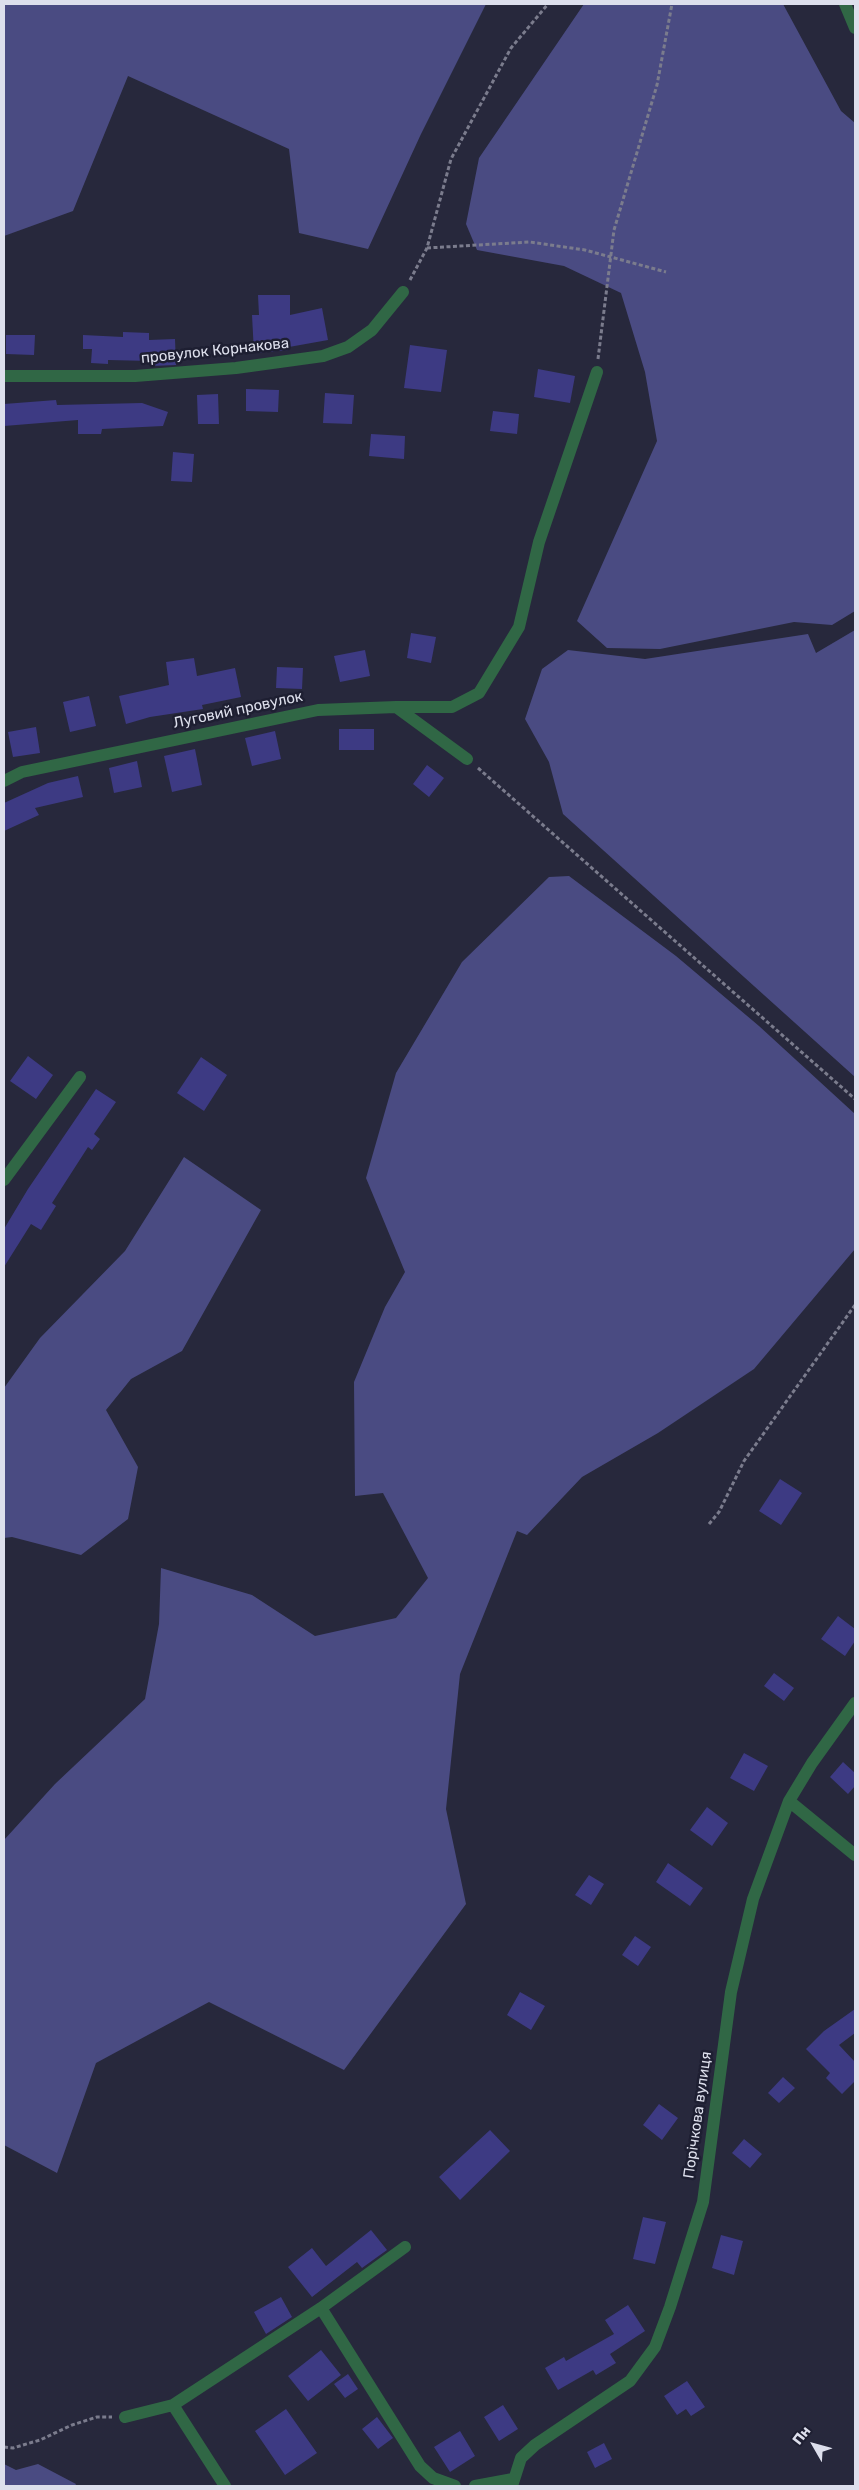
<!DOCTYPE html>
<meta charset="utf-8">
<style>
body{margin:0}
#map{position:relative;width:859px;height:2490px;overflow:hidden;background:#27283c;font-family:Rubik,sans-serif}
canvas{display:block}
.frame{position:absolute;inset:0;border:5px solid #dddfec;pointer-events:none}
.north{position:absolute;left:789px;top:2420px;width:50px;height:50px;-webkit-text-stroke:4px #1e1f32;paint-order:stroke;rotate:308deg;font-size:14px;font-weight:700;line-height:20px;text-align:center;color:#dddfec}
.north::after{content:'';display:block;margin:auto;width:18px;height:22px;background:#dddfec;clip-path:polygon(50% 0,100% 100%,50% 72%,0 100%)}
</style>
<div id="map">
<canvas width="859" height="2490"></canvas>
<div class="frame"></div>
<div class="north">Пн</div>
</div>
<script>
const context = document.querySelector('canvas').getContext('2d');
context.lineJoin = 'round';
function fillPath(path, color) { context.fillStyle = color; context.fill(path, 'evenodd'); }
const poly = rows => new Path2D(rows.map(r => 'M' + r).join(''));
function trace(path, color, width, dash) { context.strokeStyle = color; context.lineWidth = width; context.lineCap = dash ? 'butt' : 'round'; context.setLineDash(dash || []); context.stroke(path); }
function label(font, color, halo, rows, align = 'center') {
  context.font = font + ' Rubik,sans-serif'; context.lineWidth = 5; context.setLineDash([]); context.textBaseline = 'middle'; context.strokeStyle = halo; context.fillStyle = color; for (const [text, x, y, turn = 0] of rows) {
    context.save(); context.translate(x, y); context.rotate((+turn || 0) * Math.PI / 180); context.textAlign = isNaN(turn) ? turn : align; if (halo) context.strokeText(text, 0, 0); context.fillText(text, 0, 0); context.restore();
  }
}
const green = poly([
 [4,4,486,4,421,134,368,249,299,233,289,149,128,76,73,211,4,236],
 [584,4,783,4,841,111,855,123,855,611,832,625,794,622,660,649,607,648,577,621,657,441,645,372,621,293,564,266,477,250,466,224,479,158],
 [855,630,855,1077,563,814,549,762,525,719,542,669,568,650,645,659,808,634,816,653],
 [569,876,676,956,759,1026,855,1114,855,1249,754,1369,658,1433,582,1477,527,1535,517,1531,460,1674,446,1809,466,1904,344,2070,209,2002,96,2063,57,2173,4,2145,4,1840,55,1784,145,1699,159,1624,161,1568,252,1595,315,1636,396,1618,428,1578,383,1493,355,1496,354,1382,385,1307,405,1272,366,1178,396,1073,462,962,549,877],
 [184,1157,261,1210,182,1351,131,1379,106,1410,138,1467,128,1519,81,1555,12,1537,4,1538,4,1388,40,1338,125,1251],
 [4,2464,16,2470,38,2464,76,2484,75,2486,4,2486]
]);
const building = poly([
 [258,295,290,295,290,315,322,308,328,340,289,347,289,350,254,353,252,315,259,315],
 [123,332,149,333,149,340,175,339,176,365,151,366,151,361,108,360,108,364,91,363,92,349,83,349,83,335,123,337],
 [6,335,35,335,34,355,6,354],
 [410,345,447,350,441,392,404,388],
 [538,369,575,376,570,403,534,397],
 [246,389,279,390,278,412,246,411],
 [325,393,354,395,352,424,323,423],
 [218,394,219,424,198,424,197,395],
 [56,400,57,405,142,403,168,412,163,426,102,429,101,434,78,434,78,420,4,426,4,404],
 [493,411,519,414,517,434,490,431],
 [371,434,405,436,404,459,369,456],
 [173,452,194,454,192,482,171,481],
 [411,633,436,637,431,663,407,658],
 [365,650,370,676,340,682,334,656],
 [194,658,197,676,235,668,241,697,202,705,203,709,150,717,126,724,119,696,169,685,166,662],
 [277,667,303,668,302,689,276,688],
 [89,696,96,726,70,732,63,702],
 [36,727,40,753,13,757,8,732],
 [339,729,374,729,374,750,339,750],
 [275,731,281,759,252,766,245,738],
 [195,749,202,785,172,792,164,756],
 [137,761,142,787,114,793,109,768],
 [427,765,444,778,429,797,413,784],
 [78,776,83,797,35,808,39,815,4,831,4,803,48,783],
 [28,1056,53,1075,36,1099,10,1081],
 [201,1057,227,1075,204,1111,177,1093],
 [96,1089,116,1102,94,1134,100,1139,92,1150,88,1147,52,1203,56,1206,41,1230,31,1224,4,1267,4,1229,28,1189],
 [780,1479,802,1493,781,1525,759,1511],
 [838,1616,855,1629,855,1641,845,1656,821,1639],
 [774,1673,794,1688,784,1701,764,1686],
 [744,1753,768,1766,754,1791,730,1778],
 [843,1762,855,1773,855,1786,848,1794,830,1777],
 [707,1807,728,1823,712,1846,690,1830],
 [668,1863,703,1888,690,1906,656,1882],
 [589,1875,604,1884,591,1905,575,1895],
 [635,1936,651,1947,638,1966,622,1955],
 [520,1992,545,2006,531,2030,507,2015],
 [855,2009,855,2033,839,2045,855,2062,855,2081,842,2094,826,2078,830,2073,806,2049,824,2031],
 [783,2077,795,2088,779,2103,768,2093],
 [659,2104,678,2118,662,2140,643,2125],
 [490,2130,510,2151,460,2200,439,2177],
 [744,2139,762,2154,750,2168,732,2153],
 [643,2217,666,2222,655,2264,633,2259],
 [371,2230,387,2250,362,2268,357,2262,312,2297,288,2267,312,2248,326,2266],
 [721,2235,743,2241,734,2275,712,2268],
 [281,2297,292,2317,266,2334,254,2312],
 [628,2305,645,2331,610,2354,616,2363,596,2375,593,2370,558,2390,545,2368,564,2357,566,2361,614,2334,605,2320],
 [321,2350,341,2375,308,2401,288,2376],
 [348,2374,358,2389,345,2398,334,2384],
 [687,2381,705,2407,691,2416,686,2409,677,2415,664,2396],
 [503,2405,518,2429,499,2441,484,2417],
 [286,2409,317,2453,285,2475,255,2431],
 [377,2417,393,2438,378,2449,362,2429],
 [460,2431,475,2456,450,2472,434,2447],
 [604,2443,612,2459,595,2468,587,2452]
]);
const path = poly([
 [427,248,530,242,585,250,666,272],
 [410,280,427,248,451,159,511,48,548,4],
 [598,359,614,230,657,85,672,4],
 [478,768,855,1099],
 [709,1524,719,1512,744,1461,855,1305],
 [4,2447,13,2448,40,2440,72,2425,97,2417,112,2417]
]);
const street = poly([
 [845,4,855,28],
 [4,376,135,376,236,368,323,356,348,347,372,330,403,292],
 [396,707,452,707,479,693,519,627,539,542,597,372],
 [4,781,22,772,318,710,396,707,467,759],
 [4,1180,80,1077],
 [789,1801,855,1855],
 [321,2308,420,2466,433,2478,455,2486],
 [173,2405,225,2486],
 [125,2417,173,2405,321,2308,405,2247],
 [475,2486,513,2479],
 [512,2486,521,2458,535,2445,630,2381,655,2347,670,2307,703,2202,731,1992,753,1899,789,1801,812,1763,855,1703]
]);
const streetNames = [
 ["провулок Корнакова",215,351,-6],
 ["Луговий провулок",238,710,-12],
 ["Порічкова вулиця",698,2115,-82]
];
fillPath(green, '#4a4b82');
fillPath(building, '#3d3a83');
trace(path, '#7b7c8d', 3, [4, 2.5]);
trace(street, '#306745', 12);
label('15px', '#dddfec', '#1e1f32', streetNames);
</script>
